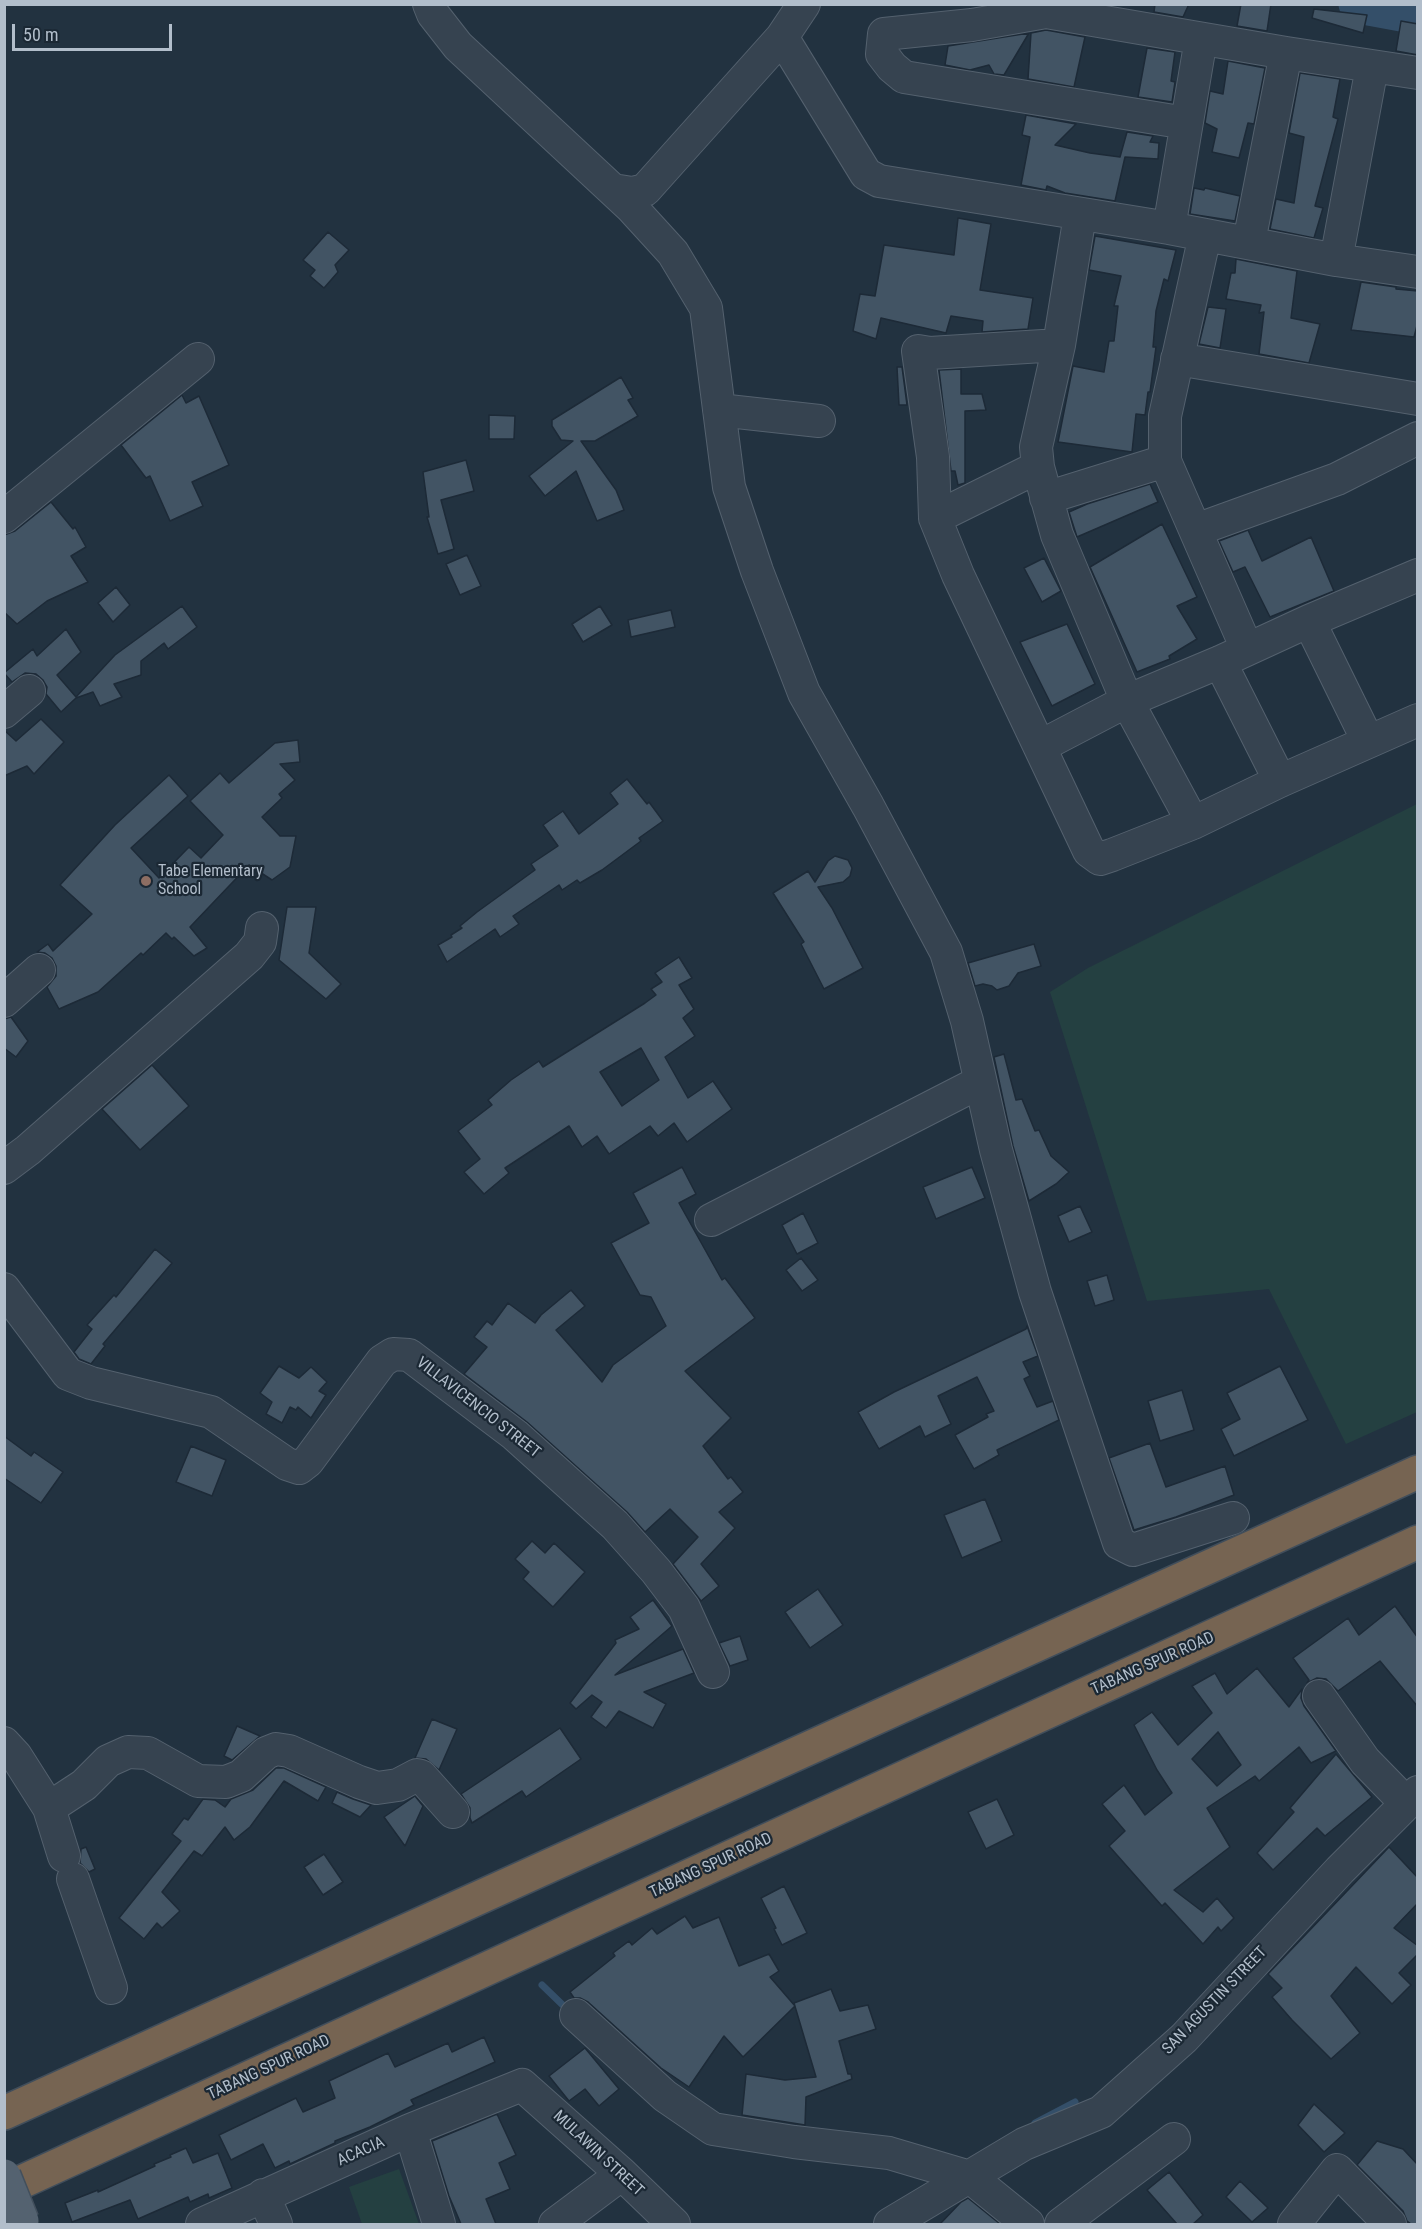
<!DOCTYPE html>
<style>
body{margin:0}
#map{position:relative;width:1422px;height:2229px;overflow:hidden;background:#223240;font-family:"Roboto Condensed",sans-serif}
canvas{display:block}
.frame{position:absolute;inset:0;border:6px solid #b2becb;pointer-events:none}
.scale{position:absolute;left:12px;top:24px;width:160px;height:27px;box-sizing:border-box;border:3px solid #b2becb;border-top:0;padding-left:8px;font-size:18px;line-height:21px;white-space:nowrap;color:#b2becb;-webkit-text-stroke:4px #1b2834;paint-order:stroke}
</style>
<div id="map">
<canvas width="1422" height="2229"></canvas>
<div class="frame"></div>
<div class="scale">50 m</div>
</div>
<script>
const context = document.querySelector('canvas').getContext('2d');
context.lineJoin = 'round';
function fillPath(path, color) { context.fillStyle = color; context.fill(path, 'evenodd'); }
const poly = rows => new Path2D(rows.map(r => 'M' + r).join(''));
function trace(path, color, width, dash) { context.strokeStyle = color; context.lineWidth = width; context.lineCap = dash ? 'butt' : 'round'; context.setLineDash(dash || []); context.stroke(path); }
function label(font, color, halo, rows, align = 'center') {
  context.font = font + ' "Roboto Condensed",sans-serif'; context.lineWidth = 4.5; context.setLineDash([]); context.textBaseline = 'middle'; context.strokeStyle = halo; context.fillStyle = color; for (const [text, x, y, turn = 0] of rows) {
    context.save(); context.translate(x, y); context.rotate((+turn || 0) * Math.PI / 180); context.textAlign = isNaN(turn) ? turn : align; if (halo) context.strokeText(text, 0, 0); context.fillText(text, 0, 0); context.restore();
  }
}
const green = poly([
 [1417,804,1417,1412,1346,1444,1269,1289,1147,1301,1050,992,1088,968],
 [399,2169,419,2224,362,2224,349,2187]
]);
const stream = poly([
 [542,1985,570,2012],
 [1035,2123,1075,2102]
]);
const river = poly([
 [1358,4,1418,15]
]);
const building = poly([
 [1155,4,1189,4,1183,17,1154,12,1155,4],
 [1241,4,1271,4,1267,31,1237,26,1241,4],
 [1314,9,1367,15,1363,33,1312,18,1314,9],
 [1401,21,1418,24,1418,55,1396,51,1401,21],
 [1046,30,1085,37,1074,87,1028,79,1031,33,1046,30],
 [1029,33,1004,75,994,74,989,65,970,70,945,65,948,46,1029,33],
 [1147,48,1175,52,1171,81,1175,82,1172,102,1138,97,1147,48],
 [1228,61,1265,68,1254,124,1248,123,1239,158,1212,152,1217,129,1205,123,1210,91,1223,94,1228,61],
 [1300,73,1340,79,1333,117,1338,119,1315,206,1323,208,1314,238,1270,229,1276,199,1294,203,1304,137,1289,133,1300,73],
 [1026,115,1076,124,1055,145,1090,153,1120,157,1127,132,1153,136,1150,142,1159,143,1158,159,1125,157,1115,201,1065,193,1047,186,1046,190,1021,185,1030,137,1022,135,1026,115],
 [1194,188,1204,190,1205,188,1240,196,1235,221,1190,214,1194,188],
 [958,218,991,224,980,290,1033,298,1028,329,982,332,983,321,951,316,946,333,881,318,876,339,853,331,860,294,875,296,884,245,954,255,958,218],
 [328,232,349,250,335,265,338,272,324,288,310,276,315,270,303,260,328,232],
 [1095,236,1176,250,1168,281,1164,279,1156,311,1153,347,1156,347,1150,392,1148,392,1145,415,1136,414,1132,452,1058,442,1073,366,1104,372,1109,341,1114,341,1118,306,1114,306,1121,276,1089,270,1095,236],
 [1236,259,1297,271,1291,318,1320,324,1309,363,1259,354,1264,312,1259,313,1261,305,1226,299,1231,273,1235,273,1236,259],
 [1361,282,1396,287,1396,289,1418,291,1418,322,1414,337,1351,330,1361,282],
 [1208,307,1226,309,1220,348,1199,344,1208,307],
 [897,367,902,367,907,405,899,405,897,367],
 [961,369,961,394,982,394,986,410,965,411,965,483,958,485,955,471,951,471,939,370,961,369],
 [621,377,633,398,628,400,638,416,595,441,581,441,616,490,624,510,597,521,576,471,545,496,529,476,573,441,561,440,552,426,552,420,621,377],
 [182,395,186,403,199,396,229,465,192,482,203,506,170,521,150,476,146,478,121,445,182,395],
 [489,415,515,416,514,439,489,439,489,415],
 [466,460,474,491,441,500,454,549,438,554,427,517,429,517,423,472,466,460],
 [1150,484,1158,502,1077,537,1069,512,1087,504,1150,484],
 [51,502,73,529,75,527,86,547,71,556,88,582,47,601,17,624,4,612,4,535,15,531,51,502],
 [1162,524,1197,597,1177,606,1197,639,1169,656,1170,659,1137,672,1090,567,1162,524],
 [1248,530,1262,561,1311,537,1334,591,1270,617,1245,567,1233,572,1219,541,1248,530],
 [467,555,481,586,460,595,446,564,467,555],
 [1044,558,1061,591,1042,602,1024,568,1044,558],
 [116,587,130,605,113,622,98,603,116,587],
 [182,606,197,627,168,649,164,643,141,661,141,675,114,684,122,697,100,706,93,692,76,698,61,712,46,694,47,687,43,680,36,674,25,673,12,682,4,673,33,649,37,656,66,629,81,652,57,675,76,697,115,655,182,606],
 [600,606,612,625,583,642,572,624,600,606],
 [671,610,675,627,631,637,628,620,671,610],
 [1067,624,1095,684,1052,706,1020,642,1067,624],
 [41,719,64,742,34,774,27,766,4,776,4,730,16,741,41,719],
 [298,740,300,762,280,764,295,780,279,794,282,798,262,817,280,836,296,836,290,867,272,880,249,865,190,927,207,948,194,956,174,937,172,939,166,933,143,955,141,953,98,992,59,1009,47,987,56,976,56,966,52,958,45,953,37,952,48,944,53,951,92,914,60,885,115,825,169,775,188,796,131,848,159,878,189,847,201,858,223,835,190,801,220,773,229,783,275,743,298,740],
 [627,779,647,804,649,802,663,821,639,838,641,841,602,870,580,883,577,880,562,890,559,885,513,916,519,924,500,937,495,929,447,962,438,945,452,937,451,935,462,928,460,926,477,912,535,870,531,864,558,846,543,825,563,811,579,834,618,804,610,793,627,779],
 [835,856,848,860,852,868,850,876,843,882,818,887,832,908,863,968,824,989,801,944,804,942,773,893,808,871,815,882,828,861,835,856],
 [287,907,316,907,309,953,341,984,326,999,279,960,287,907],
 [1034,944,1041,966,1018,973,1009,986,997,990,992,986,983,984,975,986,968,963,1034,944],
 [679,957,692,978,679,985,694,1009,683,1018,695,1036,665,1057,688,1098,713,1081,732,1109,687,1142,674,1123,658,1136,650,1126,609,1154,597,1136,582,1147,569,1126,505,1168,509,1173,484,1194,464,1172,480,1159,458,1131,492,1105,488,1100,511,1080,539,1061,543,1067,645,1003,656,995,651,989,662,982,655,973,679,957],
 [641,1048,659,1080,622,1106,600,1072,641,1048],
 [11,1017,28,1041,16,1057,4,1048,4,1019,11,1017],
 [1004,1054,1016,1100,1022,1099,1035,1131,1039,1130,1051,1156,1069,1172,1056,1184,1029,1201,1013,1146,994,1057,1004,1054],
 [152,1065,189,1106,140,1150,102,1109,152,1065],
 [682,1167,696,1194,679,1203,722,1280,725,1278,755,1318,685,1371,731,1418,703,1446,728,1479,731,1477,743,1492,719,1512,735,1528,701,1564,719,1586,701,1601,673,1564,698,1537,670,1509,645,1532,627,1512,527,1422,464,1374,487,1347,474,1337,487,1321,492,1325,508,1303,535,1323,541,1315,571,1290,585,1306,556,1330,602,1382,613,1365,666,1326,651,1297,640,1295,611,1243,649,1223,633,1193,682,1167],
 [972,1167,985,1198,936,1219,923,1187,972,1167],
 [1080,1206,1092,1232,1069,1242,1058,1216,1080,1206],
 [803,1213,818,1243,797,1254,782,1225,803,1213],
 [155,1249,172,1263,103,1344,105,1346,91,1364,79,1359,74,1352,92,1329,87,1325,114,1295,116,1297,155,1249],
 [801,1258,818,1280,802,1291,786,1270,801,1258],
 [1107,1275,1114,1300,1095,1306,1087,1281,1107,1275],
 [1027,1326,1038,1356,1023,1362,1030,1376,1024,1379,1037,1407,1053,1401,1059,1420,997,1450,999,1455,974,1469,955,1435,988,1417,986,1414,994,1411,977,1377,938,1396,951,1424,925,1437,920,1426,879,1449,858,1412,894,1392,1026,1329,1027,1326],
 [279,1366,299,1378,311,1367,327,1382,319,1391,326,1395,311,1418,298,1407,296,1410,290,1407,282,1423,266,1414,272,1402,260,1393,279,1366],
 [1280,1366,1308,1420,1234,1456,1221,1429,1240,1419,1227,1393,1280,1366],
 [1182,1390,1194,1430,1160,1441,1148,1401,1182,1390],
 [4,1436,31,1456,34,1452,63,1472,41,1503,4,1478,4,1436],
 [1150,1443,1166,1487,1225,1466,1234,1495,1176,1517,1134,1530,1109,1458,1150,1443],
 [191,1446,226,1460,212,1496,176,1482,191,1446],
 [985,1499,1002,1541,962,1558,944,1515,985,1499],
 [532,1541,545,1553,554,1543,585,1572,553,1607,523,1579,529,1572,515,1559,532,1541],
 [818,1589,843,1625,810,1648,785,1612,818,1589],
 [653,1600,672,1626,615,1675,683,1649,694,1673,644,1692,666,1704,653,1728,619,1711,606,1728,591,1717,602,1702,592,1695,576,1709,570,1703,616,1643,615,1640,639,1629,630,1617,653,1600],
 [1395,1606,1418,1638,1418,1707,1380,1661,1338,1691,1326,1679,1317,1678,1307,1683,1309,1680,1293,1658,1348,1618,1359,1635,1395,1606],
 [740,1636,748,1660,730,1666,719,1643,740,1636],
 [1257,1668,1289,1707,1302,1689,1301,1698,1304,1706,1336,1751,1311,1763,1299,1747,1259,1781,1255,1776,1207,1808,1230,1847,1174,1890,1203,1912,1217,1898,1234,1918,1221,1931,1218,1927,1203,1944,1165,1903,1162,1906,1109,1846,1125,1831,1102,1804,1124,1785,1145,1815,1172,1793,1157,1770,1134,1725,1152,1712,1178,1745,1212,1713,1192,1686,1215,1673,1227,1694,1257,1668],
 [1218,1732,1241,1765,1217,1786,1192,1759,1218,1732],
 [432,1719,457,1729,439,1770,426,1759,415,1758,432,1719],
 [237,1726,260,1736,232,1760,224,1756,237,1726],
 [560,1728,581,1759,526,1797,522,1791,472,1823,470,1818,470,1808,461,1794,560,1728],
 [1336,1754,1372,1797,1325,1836,1317,1828,1273,1870,1257,1853,1294,1812,1290,1808,1336,1754],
 [276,1768,284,1768,326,1787,318,1801,284,1781,250,1827,234,1840,225,1827,202,1856,194,1851,162,1892,180,1911,162,1928,157,1923,144,1939,119,1918,181,1841,172,1834,184,1818,188,1820,203,1799,215,1800,225,1807,231,1799,253,1790,276,1768],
 [337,1792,353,1799,371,1805,360,1817,332,1803,337,1792],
 [415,1796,423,1806,405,1846,384,1817,415,1796],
 [997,1799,1014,1835,986,1849,968,1812,997,1799],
 [86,1847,95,1869,89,1872,80,1863,81,1849,86,1847],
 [1389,1847,1418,1878,1418,1903,1394,1928,1418,1946,1418,1954,1399,1973,1411,1985,1392,2004,1356,1967,1331,1996,1360,2033,1331,2059,1292,2020,1272,1997,1282,1988,1268,1974,1389,1847],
 [324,1854,343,1882,323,1895,304,1867,324,1854],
 [784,1886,807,1933,782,1945,774,1929,776,1928,761,1898,784,1886],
 [685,1916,693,1928,719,1917,739,1966,769,1954,779,1971,770,1977,795,2006,743,2057,724,2036,689,2087,661,2068,588,2002,580,1998,574,1998,570,1992,615,1956,613,1953,629,1941,632,1945,652,1928,657,1934,685,1916],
 [831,1989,840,2011,868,2005,876,2029,839,2041,848,2074,851,2074,852,2079,806,2097,805,2125,742,2115,746,2074,785,2080,816,2077,794,2003,831,1989],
 [484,2037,495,2062,411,2100,414,2105,370,2127,335,2141,335,2143,290,2164,289,2161,275,2168,263,2144,231,2160,219,2135,296,2098,303,2112,335,2098,329,2081,388,2053,395,2067,448,2043,452,2052,484,2037],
 [585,2048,619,2089,599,2106,585,2089,569,2101,549,2076,585,2048],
 [1314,2104,1345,2133,1324,2152,1298,2125,1314,2104],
 [497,2114,516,2155,499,2163,510,2189,486,2199,496,2224,461,2224,449,2196,432,2141,497,2114],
 [1377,2141,1403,2149,1418,2165,1418,2224,1411,2224,1407,2221,1403,2211,1357,2165,1377,2141],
 [186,2148,193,2163,218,2153,232,2188,209,2198,208,2194,190,2202,188,2197,138,2219,130,2200,72,2222,65,2203,98,2190,98,2192,155,2166,154,2164,171,2157,170,2155,186,2148],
 [1169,2172,1203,2215,1193,2224,1177,2224,1147,2190,1169,2172],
 [1240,2181,1268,2208,1252,2222,1226,2197,1240,2181],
 [968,2198,1000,2224,940,2224,961,2202,968,2198]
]);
const minor = poly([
 [429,4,433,14,458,46,631,207,673,253,706,308,729,487,757,571,804,693,868,806,946,952,967,1021,996,1150,1035,1292,1119,1543,1133,1550,1233,1518],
 [782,37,866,174,879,181,1169,228,1336,260,1418,272],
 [1186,123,904,77,892,67,882,54,884,34,972,25,1046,12,1286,53,1418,73],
 [613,190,632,193,645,190,782,37,804,4],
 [1080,215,1059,345,1036,447,1038,467,1057,535,1127,701,1193,823],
 [1169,228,1201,39],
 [1205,235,1165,416,1165,461,1247,649],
 [1249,242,1286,53],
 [1336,260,1372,67],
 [1059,345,930,353,918,351,933,457,935,518,958,575,1089,851,1100,859,1112,855,1193,823,1280,781,1418,720],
 [1177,359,1418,399],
 [719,410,819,421],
 [1046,498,1165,461],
 [4,517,198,359],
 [935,518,1038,467],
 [1196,530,1337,479,1418,438],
 [1309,621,1368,741],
 [1220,662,1280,781],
 [4,712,29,691],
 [1041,746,1127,701,1220,662,1309,621,1418,575],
 [4,1001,39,970],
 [4,1168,28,1150,249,956,260,942,262,928],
 [711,1220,980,1082],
 [4,1289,68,1374,91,1383,211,1412,287,1464,299,1468,308,1461,382,1361,393,1354,409,1355,515,1435,615,1525,656,1571,684,1608,713,1672],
 [1319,1696,1365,1761,1406,1803],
 [4,1743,16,1756,49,1808,64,1856],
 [49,1808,84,1785,108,1761,128,1752,148,1753,198,1781,226,1782,241,1776,266,1753,276,1749,289,1751,359,1782,377,1788,398,1785,417,1775,421,1776,453,1812],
 [73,1879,111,1988],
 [576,2015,665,2096,713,2129,794,2142,889,2153,970,2177,1028,2224],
 [410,2130,439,2224],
 [263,2195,276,2224],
 [202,2224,410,2130,522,2085,622,2174,674,2224],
 [555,2224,622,2174],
 [890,2224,1024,2144,1101,2112,1184,2038,1340,1870,1418,1792],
 [1061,2224,1174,2139],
 [1294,2224,1337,2170,1390,2224]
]);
const highway = poly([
 [4,2113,1418,1472],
 [4,2190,1418,1542]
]);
const majorBridge = poly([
 [4,2176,22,2221]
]);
const markers = [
 [146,881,6,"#8d6e63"]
];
const poiNames = [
 ["Tabe Elementary",158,872],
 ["School",158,890]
];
const streetNames = [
 ["VILLAVICENCIO STREET",478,1408,38],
 ["TABANG SPUR ROAD",1153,1664,-24],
 ["TABANG SPUR ROAD",711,1866,-25],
 ["SAN AGUSTIN STREET",1215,2001,-46],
 ["TABANG SPUR ROAD",269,2068,-25],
 ["ACACIA",361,2152,-24],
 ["MULAWIN STREET",598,2154,43]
];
fillPath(green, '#244041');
trace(stream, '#344f69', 7);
trace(river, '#344f69', 39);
fillPath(building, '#425464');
trace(building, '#1d2a37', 1.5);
trace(minor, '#54616e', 34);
trace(highway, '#414e5b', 36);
trace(minor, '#364350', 32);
trace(highway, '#766452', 33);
trace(majorBridge, '#424f5c', 36, []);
trace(majorBridge, '#546270', 33);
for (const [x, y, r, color] of markers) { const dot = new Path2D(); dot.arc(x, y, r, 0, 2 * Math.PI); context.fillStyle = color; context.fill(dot); trace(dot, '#1b2834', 2); }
label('16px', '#b2becb', '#1b2834', poiNames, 'left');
label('16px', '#b2becb', '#1b2834', streetNames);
</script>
